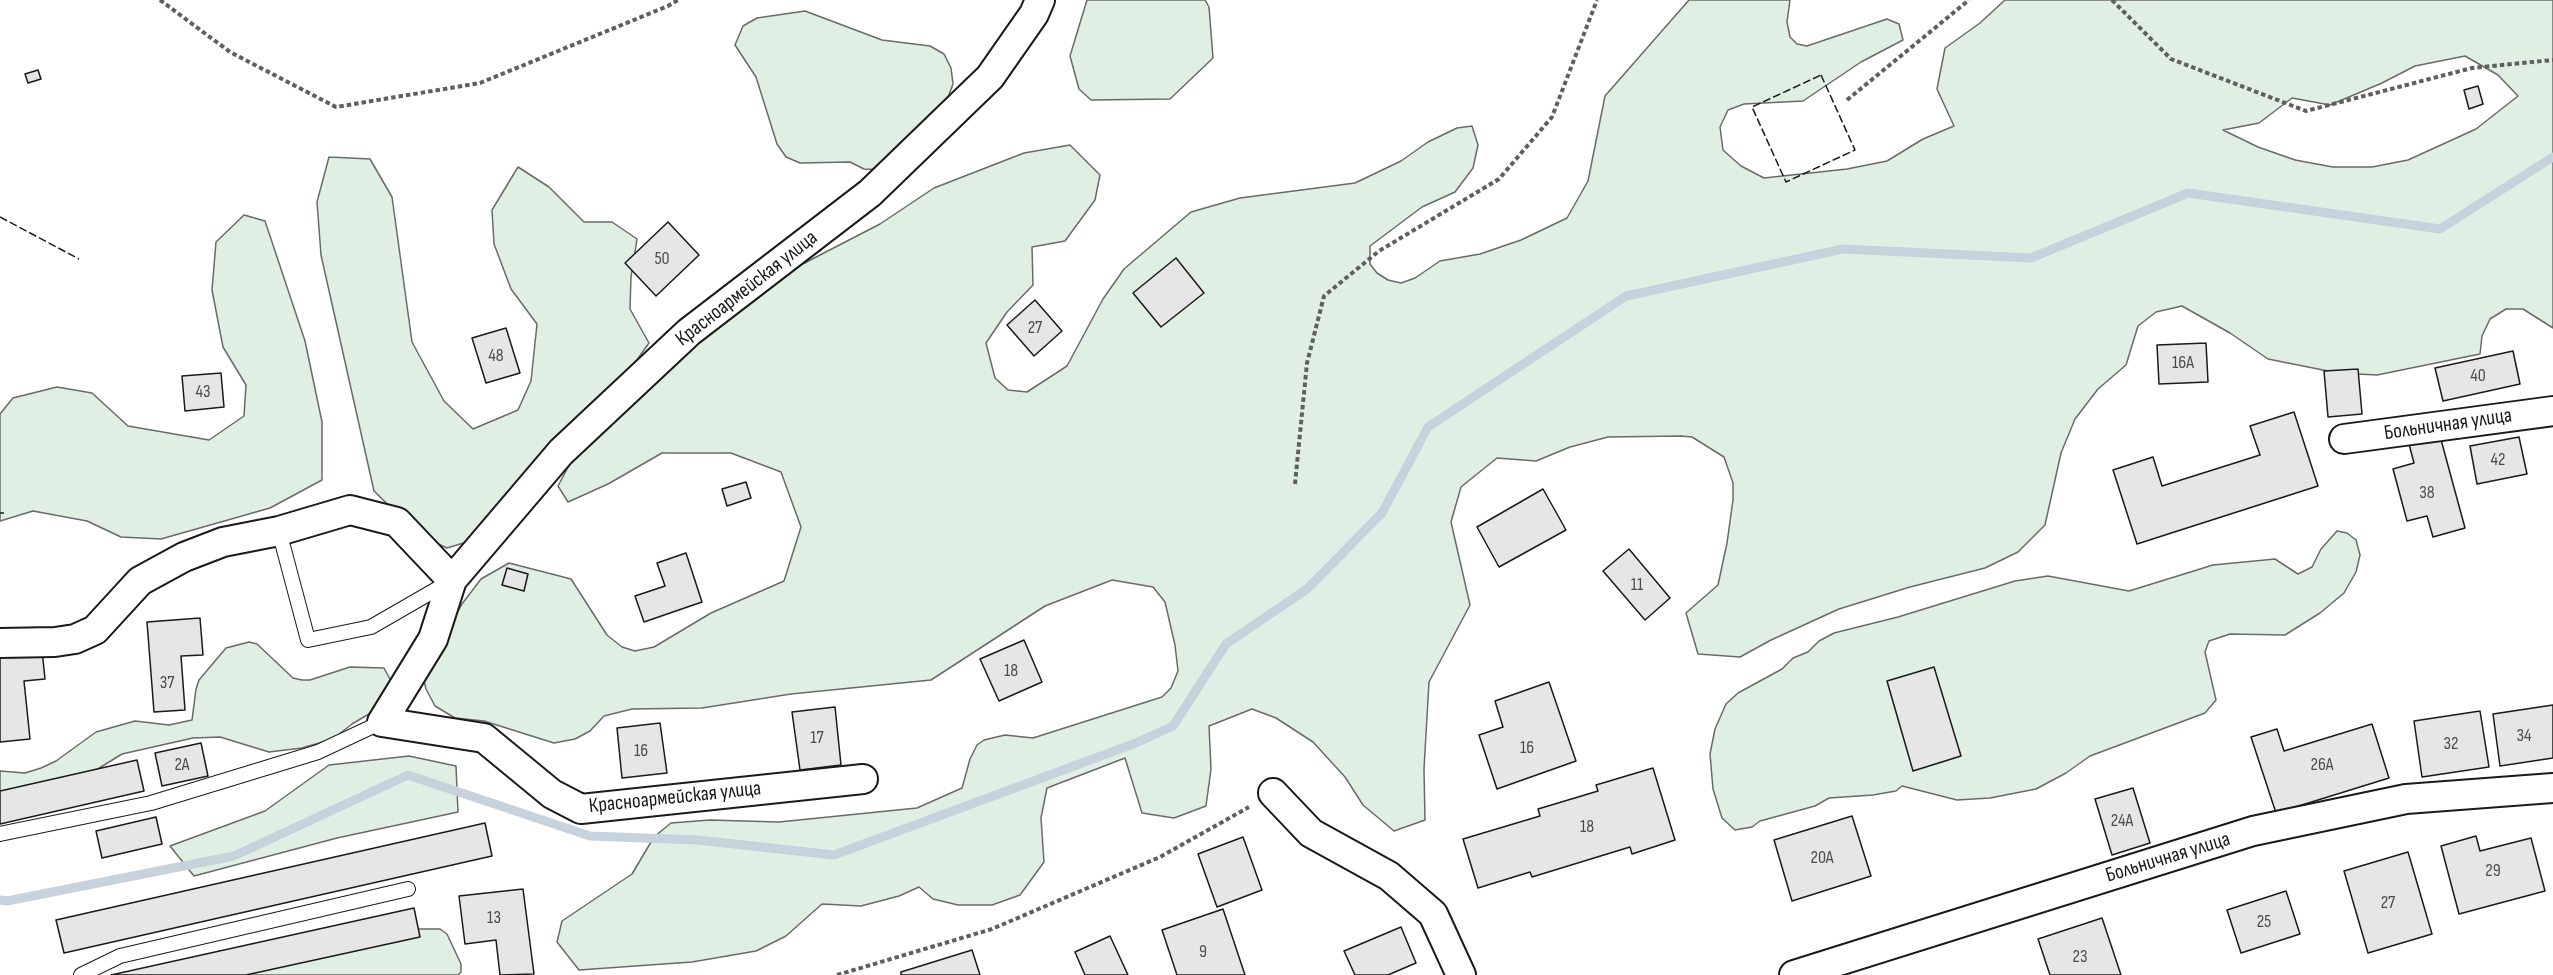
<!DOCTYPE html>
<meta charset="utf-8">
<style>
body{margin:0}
canvas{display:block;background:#fff}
</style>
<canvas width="2553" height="975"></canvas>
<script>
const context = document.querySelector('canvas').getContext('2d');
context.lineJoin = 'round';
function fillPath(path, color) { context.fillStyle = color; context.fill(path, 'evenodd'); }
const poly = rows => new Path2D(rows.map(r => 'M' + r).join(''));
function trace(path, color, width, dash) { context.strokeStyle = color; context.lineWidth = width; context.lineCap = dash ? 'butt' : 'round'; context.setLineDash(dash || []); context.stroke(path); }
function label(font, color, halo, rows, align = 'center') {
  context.font = font + ' "Sofia Sans Condensed",sans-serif'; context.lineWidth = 4.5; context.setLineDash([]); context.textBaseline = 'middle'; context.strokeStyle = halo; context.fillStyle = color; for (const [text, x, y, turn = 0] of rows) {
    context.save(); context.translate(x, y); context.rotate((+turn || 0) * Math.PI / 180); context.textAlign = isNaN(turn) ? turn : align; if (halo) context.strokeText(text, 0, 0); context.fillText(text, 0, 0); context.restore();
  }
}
const green = poly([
 [1087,0,1205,0,1209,7,1213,58,1170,99,1091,100,1079,89,1070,56,1087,0],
 [1689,0,1790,0,1787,22,1790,37,1797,44,1807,46,1887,19,1899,24,1903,40,1861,62,1803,101,1744,104,1728,110,1720,127,1723,150,1741,166,1764,178,1847,169,1887,161,1923,139,1954,126,1937,89,1945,48,1980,23,2005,0,2553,0,2553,328,2523,309,2506,309,2490,319,2482,336,2480,354,2377,375,2338,373,2268,359,2230,333,2182,306,2156,312,2138,326,2126,365,2098,389,2075,419,2061,453,2045,525,2018,552,1985,568,1910,587,1839,609,1771,640,1740,657,1698,654,1686,613,1718,585,1727,543,1733,500,1733,483,1724,457,1692,437,1681,436,1608,437,1570,447,1536,461,1497,458,1461,487,1451,522,1470,605,1429,682,1424,769,1425,820,1394,831,1363,805,1345,777,1313,742,1276,718,1252,709,1209,726,1211,769,1206,806,1174,818,1142,813,1125,758,1047,788,1041,818,1044,862,1020,895,992,905,958,905,933,899,919,887,899,896,861,906,822,904,786,936,756,951,692,962,579,970,557,942,562,921,632,874,654,837,671,823,710,820,779,822,917,808,962,788,970,759,977,745,984,740,1005,735,1033,738,1162,697,1171,688,1178,671,1175,645,1165,602,1153,587,1112,580,1045,606,931,680,791,694,702,708,632,709,604,716,590,731,575,739,554,743,484,721,455,718,435,706,426,689,422,673,462,604,481,579,509,563,571,579,607,635,622,647,635,651,654,647,711,613,784,581,801,527,781,472,731,453,662,453,608,484,568,502,558,486,576,452,666,365,793,269,880,224,934,188,1024,153,1070,145,1100,175,1095,200,1065,241,1032,247,1033,285,1007,312,986,343,995,378,1008,390,1027,392,1067,366,1103,299,1124,269,1191,212,1240,198,1355,183,1401,161,1428,142,1457,128,1472,126,1478,145,1473,168,1455,192,1422,207,1370,246,1370,264,1377,273,1388,280,1401,283,1415,278,1440,261,1480,254,1521,240,1567,218,1588,181,1605,96,1689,0],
 [2465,56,2498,75,2518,96,2476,129,2408,160,2372,167,2333,167,2295,160,2258,147,2223,130,2259,123,2292,98,2330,105,2382,83,2415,66,2465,56],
 [805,11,882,40,930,46,944,54,951,68,953,84,947,100,881,170,864,169,850,162,800,163,786,157,777,144,756,77,735,45,743,26,757,18,805,11],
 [329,157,370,159,392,197,412,342,444,401,473,429,518,410,531,381,537,324,511,289,494,244,492,210,518,167,549,187,584,222,612,222,637,239,631,277,630,309,649,343,619,385,467,542,447,548,419,535,374,491,321,255,317,202,329,157],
 [244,215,265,221,305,341,322,422,322,480,270,508,161,539,121,537,87,521,33,511,0,521,0,414,13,398,57,387,92,393,128,426,209,440,244,416,246,385,223,347,212,290,216,242,244,215],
 [2337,531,2347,533,2356,540,2360,555,2356,572,2344,593,2320,613,2285,635,2230,634,2209,641,2205,652,2216,700,2205,713,2090,756,2066,773,2036,789,1990,798,1957,800,1902,786,1896,791,1873,795,1829,798,1815,806,1760,821,1752,827,1735,830,1722,818,1713,789,1710,754,1715,729,1726,704,1738,693,1782,669,1793,658,1808,652,1819,641,1834,633,1898,617,2015,581,2048,576,2129,591,2213,565,2275,559,2298,574,2312,567,2321,549,2337,531],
 [249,642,257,644,293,678,302,680,310,680,350,667,384,668,392,683,384,705,352,724,333,739,302,748,269,752,220,737,193,738,122,754,80,780,0,801,0,771,25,773,41,768,56,761,96,732,135,721,169,725,192,720,196,689,199,680,226,648,249,642],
 [409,756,456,766,458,812,337,838,194,876,170,846,265,811,329,765,409,756],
 [406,929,440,929,447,934,461,964,461,972,458,975,225,975,406,929]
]);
const stream = poly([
 [0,900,7,901,234,856,408,775,590,836,698,840,834,855,1136,743,1173,726,1226,644,1307,589,1382,513,1428,427,1626,296,1843,249,2031,258,2188,193,2440,229,2553,157]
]);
const building = poly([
 [38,70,41,79,28,83,25,74,38,70],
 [2478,86,2483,104,2469,109,2464,90,2478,86],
 [668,222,699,255,656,296,625,263,668,222],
 [1176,258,1204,293,1161,327,1133,293,1176,258],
 [1035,300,1062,331,1034,356,1007,325,1035,300],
 [506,328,520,373,486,383,472,338,506,328],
 [2206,343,2208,382,2159,384,2157,345,2206,343],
 [2513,351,2520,384,2443,401,2435,368,2513,351],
 [2358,369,2362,414,2328,417,2324,371,2358,369],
 [221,373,224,407,185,411,182,376,221,373],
 [2294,412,2318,486,2137,544,2113,470,2153,457,2162,486,2260,455,2250,426,2294,412],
 [2440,436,2465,528,2433,537,2427,516,2407,521,2393,469,2414,463,2409,444,2440,436],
 [2519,437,2527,474,2477,484,2470,446,2519,437],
 [746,482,751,498,727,506,722,489,746,482],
 [1543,489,1566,530,1499,567,1477,527,1543,489],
 [1629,549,1670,598,1645,620,1603,571,1629,549],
 [686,553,702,602,644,622,635,596,665,586,657,563,686,553],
 [507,568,528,574,524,591,502,585,507,568],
 [200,618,203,655,181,656,185,710,154,712,147,622,200,618],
 [1024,640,1042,682,999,701,980,659,1024,640],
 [42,650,45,679,24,681,30,739,0,742,0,654,42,650],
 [1934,667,1961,756,1913,771,1887,681,1934,667],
 [1549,682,1576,761,1497,789,1479,735,1503,727,1495,701,1549,682],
 [2553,705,2553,758,2500,766,2493,714,2553,705],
 [835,707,841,765,800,770,792,712,835,707],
 [2480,711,2489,767,2422,777,2414,721,2480,711],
 [660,723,667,773,622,778,617,728,660,723],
 [2372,724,2389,778,2276,813,2251,737,2277,729,2284,751,2372,724],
 [201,743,208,776,162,786,155,753,201,743],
 [137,760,144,791,0,824,0,791,137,760],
 [1653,768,1675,840,1632,854,1630,847,1532,877,1530,872,1478,888,1463,839,1540,816,1538,809,1598,791,1596,785,1653,768],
 [2133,788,2150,843,2112,855,2095,799,2133,788],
 [1852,816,1871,876,1792,901,1774,840,1852,816],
 [156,817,162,844,102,858,96,831,156,817],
 [485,823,492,856,64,953,56,920,485,823],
 [2476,836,2480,851,2531,838,2545,891,2459,914,2441,846,2476,836],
 [1243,837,1262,890,1217,907,1198,854,1243,837],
 [2408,852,2432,934,2368,953,2344,871,2408,852],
 [523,889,534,974,500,975,496,940,465,944,459,896,523,889],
 [2286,891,2300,934,2241,953,2227,910,2286,891],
 [414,908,420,937,246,975,111,975,414,908],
 [1223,909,1245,975,1177,975,1162,930,1223,909],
 [2102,918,2121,975,2050,975,2038,939,2102,918],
 [1401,927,1416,963,1388,975,1355,975,1344,951,1401,927],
 [1110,936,1128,975,1085,975,1075,952,1110,936],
 [972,950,980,975,901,975,901,972,972,950]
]);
const path = poly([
 [160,0,230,52,336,107,480,83,668,6,678,0],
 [2112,0,2171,59,2306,111,2472,68,2553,60],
 [1847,100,1969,0],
 [1295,484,1307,363,1324,296,1379,251,1499,179,1552,117,1597,0],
 [837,975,992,929,1160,857,1249,807]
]);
const service = poly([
 [279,531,308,640,371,627,449,582],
 [0,834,151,803,318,752,382,722],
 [81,975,120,956,408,889]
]);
const minor = poly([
 [2344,439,2553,411],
 [0,643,55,642,75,639,95,630,140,581,184,557,223,542,279,531,350,510,397,522,452,580],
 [863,779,581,809,552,794,484,738,382,722,433,639,452,580,561,452,689,332,870,193,990,77,1034,14,1040,0],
 [1273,793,1311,833,1389,876,1433,914,1461,975],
 [1794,975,2253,831,2406,799,2553,788]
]);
const fence = poly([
 [1821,75,1855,150,1786,182,1752,107,1821,75],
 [0,217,79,259],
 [0,513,4,513]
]);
const numberNames = [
 ["50",662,259],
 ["27",1035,328],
 ["48",496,356],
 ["16А",2183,363],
 ["40",2478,376],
 ["43",203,392],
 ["42",2498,460],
 ["38",2427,493],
 ["11",1637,585],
 ["18",1011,671],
 ["37",167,683],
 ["34",2524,736],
 ["17",817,738],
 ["32",2451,744],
 ["16",1527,748],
 ["16",641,751],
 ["2А",182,765],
 ["26А",2322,765],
 ["24А",2122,821],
 ["18",1587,827],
 ["20А",1822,858],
 ["29",2493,871],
 ["27",2388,903],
 ["13",494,918],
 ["25",2264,922],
 ["9",1203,952],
 ["23",2080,957]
];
const streetNames = [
 ["Красноармейская улица",747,289,-38],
 ["Больничная улица",2448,425,-8],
 ["Красноармейская улица",675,798,-6],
 ["Больничная улица",2168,858,-17]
];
fillPath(green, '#e0efe3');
trace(green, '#6a6a6a', 1.5);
trace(stream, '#c6d2dc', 9);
fillPath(building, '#e6e6e6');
trace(building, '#1a1a1a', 1.5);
trace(service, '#1a1a1a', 16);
trace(minor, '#1a1a1a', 32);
trace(path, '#5f5f5f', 4, [4.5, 3]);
trace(service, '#fff', 14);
trace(minor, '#fff', 28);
trace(fence, '#1a1a1a', 1.5, [8, 3]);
label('18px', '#4d4d4d', null, numberNames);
label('21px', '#1a1a1a', '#fff', streetNames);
</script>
